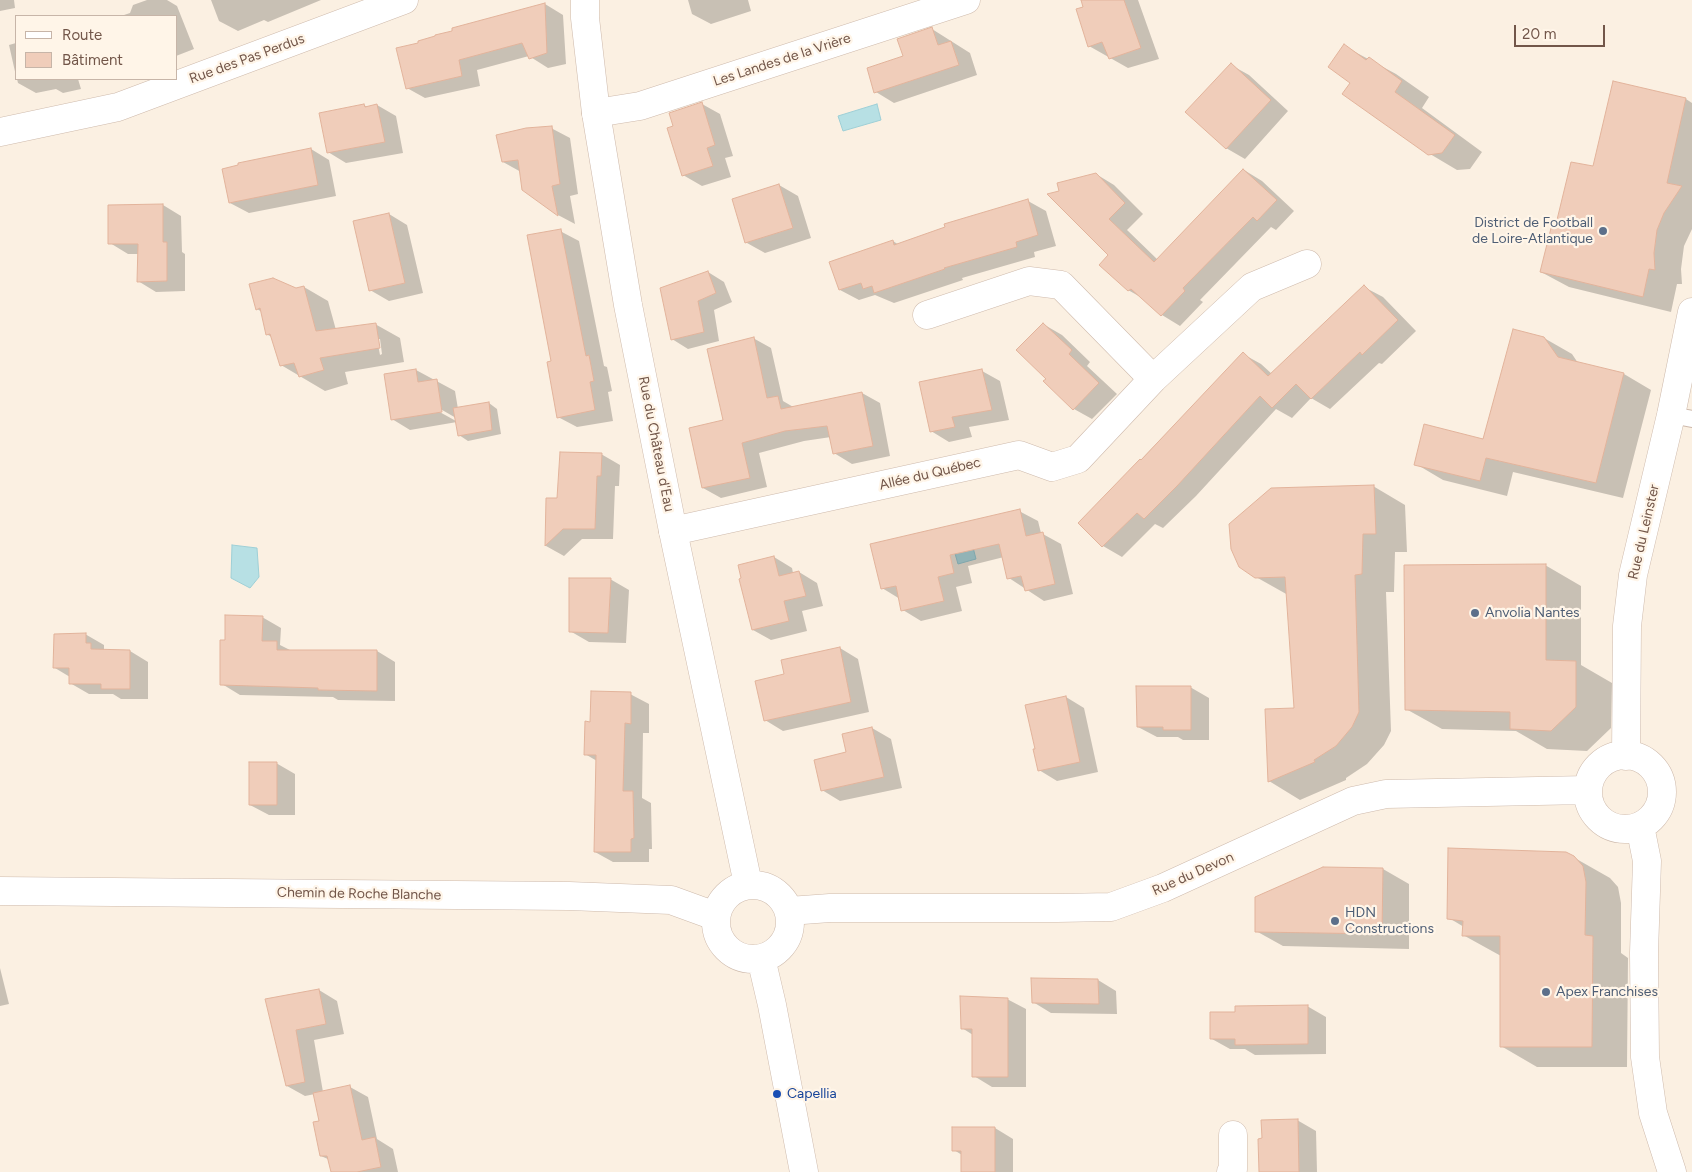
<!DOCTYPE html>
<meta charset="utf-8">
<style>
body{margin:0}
#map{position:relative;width:1692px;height:1172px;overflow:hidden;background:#fbf0e2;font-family:Figtree,sans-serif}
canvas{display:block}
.legend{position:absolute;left:15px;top:15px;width:162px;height:65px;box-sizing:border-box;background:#fff5e8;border:1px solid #c7b5a8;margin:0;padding:6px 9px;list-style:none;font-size:15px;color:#725649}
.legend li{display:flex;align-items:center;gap:10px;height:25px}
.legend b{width:25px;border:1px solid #c7b5a8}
.scale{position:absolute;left:1514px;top:25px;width:91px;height:22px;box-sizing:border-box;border:2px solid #725649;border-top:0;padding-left:6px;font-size:15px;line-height:18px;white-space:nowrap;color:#725649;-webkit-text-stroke:4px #fff5e8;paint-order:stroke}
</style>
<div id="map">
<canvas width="1692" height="1172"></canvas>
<ul class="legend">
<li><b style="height:6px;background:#fff"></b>Route</li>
<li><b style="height:14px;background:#f0cdba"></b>Bâtiment</li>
</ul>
<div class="scale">20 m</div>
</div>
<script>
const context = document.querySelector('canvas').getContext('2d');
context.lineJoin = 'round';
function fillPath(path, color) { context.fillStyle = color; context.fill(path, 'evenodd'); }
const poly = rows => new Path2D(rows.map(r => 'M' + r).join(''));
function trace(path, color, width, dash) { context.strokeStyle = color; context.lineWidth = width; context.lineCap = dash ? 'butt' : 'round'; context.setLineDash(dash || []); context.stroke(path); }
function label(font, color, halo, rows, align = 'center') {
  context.font = font + ' Figtree,sans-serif'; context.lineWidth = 4.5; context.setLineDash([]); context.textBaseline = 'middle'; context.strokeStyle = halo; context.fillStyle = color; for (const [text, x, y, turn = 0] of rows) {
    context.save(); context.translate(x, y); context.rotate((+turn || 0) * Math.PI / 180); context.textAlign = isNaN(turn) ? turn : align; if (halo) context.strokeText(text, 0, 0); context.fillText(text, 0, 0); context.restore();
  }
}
const water = poly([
 [877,104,881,120,843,131,838,116,877,104],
 [967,524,976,559,958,564,948,529,967,524],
 [232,545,257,548,259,577,250,588,231,578,232,545]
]);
const shadow = poly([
 [0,0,14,0,15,8,0,11],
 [147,0,167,0,177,6,194,49,176,56,176,16,121,16,130,13,133,5],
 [211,0,321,0,268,22,264,20,238,31,219,21],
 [688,0,748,0,751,11,711,24,692,14],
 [1083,0,1138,0,1159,59,1128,68,1089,46],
 [545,4,563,15,566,64,548,68,529,56,477,70,480,86,425,98,407,88,419,44],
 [932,29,970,53,977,75,894,103,876,92,904,57],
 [16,43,16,76,9,45],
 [1344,46,1396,74,1429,97,1422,108,1482,152,1470,169,1457,170,1425,151,1352,82],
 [1231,65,1249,75,1288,111,1245,159,1226,148],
 [17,79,78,79,81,89,63,93,56,89,36,93,18,83],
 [1686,99,1692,103,1692,229,1684,246,1681,269,1682,284,1677,284,1671,312,1569,287,1541,272,1555,230,1594,168],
 [702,104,720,114,733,156,725,158,731,177,702,186,683,175,675,127],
 [364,105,367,107,377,105,396,116,403,153,346,163,328,152],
 [551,128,570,138,578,194,570,196,575,224,558,215,524,189,521,172,503,162],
 [311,149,329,160,336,196,249,213,230,203],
 [1244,170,1262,181,1294,211,1276,230,1271,227,1200,300,1203,302,1180,326,1162,315,1144,299,1128,290,1109,255,1060,192,1096,174,1114,185,1143,214,1127,230,1158,260],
 [779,185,798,196,811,238,765,253,747,243,733,200],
 [1028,201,1046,211,1056,246,1034,252,1035,257,962,278,963,280,894,303,875,295,859,300,840,290,893,241,899,245],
 [163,205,181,216,182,252,185,254,185,291,156,292,138,281,139,254,128,254,110,243],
 [389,214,407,225,423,293,389,301,370,290],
 [560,231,579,241,604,366,607,367,612,391,608,392,613,421,577,427,558,417,553,362],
 [708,272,724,282,732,302,714,310,719,341,688,349,672,339],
 [304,287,328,301,336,330,375,324,400,338,404,362,345,372,348,384,325,391,281,365,272,337,268,335,262,312,257,309,296,289],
 [377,339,380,339,382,354,380,355],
 [1364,287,1383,297,1416,331,1382,364,1379,363,1330,409,1311,398,1292,418,1276,409,1196,496,1163,528,1155,524,1122,557,1103,546,1080,523,1243,354,1261,364,1272,374],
 [1043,324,1062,335,1090,362,1087,366,1117,394,1092,419,1074,409,1047,379],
 [753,338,771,348,783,401,795,408,862,393,880,403,890,456,852,464,834,453,831,437,804,441,759,453,767,487,721,498,703,488],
 [1544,338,1572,354,1578,363,1624,374,1651,390,1623,498,1513,472,1507,496,1443,480,1416,464,1484,440],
 [416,370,455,391,458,409,489,403,497,409,501,434,468,441,459,435,457,422,410,430,392,419],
 [437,407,456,418,456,421,436,410],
 [982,371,1000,381,1009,420,969,427,972,437,949,442,931,431],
 [601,454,620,465,619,486,615,486,613,539,582,539,564,556,546,546,548,499,558,499],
 [1373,486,1405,505,1407,552,1395,552,1394,592,1386,592,1391,731,1384,745,1367,764,1346,778,1346,780,1300,800,1269,781,1296,710,1288,595,1256,577],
 [1019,511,1038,521,1041,533,1061,544,1073,594,1044,601,1009,578,1004,557,968,566,972,583,956,587,962,611,921,621,903,610,900,599,882,588],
 [774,557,792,568,793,573,799,572,817,583,823,606,802,611,807,631,771,640,753,630],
 [1545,565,1581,586,1581,665,1612,683,1611,728,1587,751,1547,749,1516,731,1442,729,1406,709],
 [610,579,629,590,626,643,589,642,570,631],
 [262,617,281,628,280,645,292,651,377,651,395,662,395,701,338,700,333,697,240,695,222,684,226,642],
 [85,634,104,645,104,651,130,651,148,662,148,699,121,699,113,694,89,694,70,683,70,677,55,668],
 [840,648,858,659,869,712,783,731,765,720,786,675],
 [1190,687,1209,698,1209,740,1183,740,1178,737,1157,737,1138,727],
 [630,694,649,704,649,733,643,733,642,798,651,803,652,849,649,849,649,862,613,862,595,852,597,761,585,754,591,723],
 [1066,697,1084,708,1098,772,1057,781,1039,770,1036,750],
 [872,728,891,739,902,788,840,801,822,790],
 [276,763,295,774,295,815,269,815,250,805],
 [1573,857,1610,878,1618,887,1621,903,1621,953,1628,958,1627,1067,1537,1067,1501,1046,1501,956,1463,935,1464,927,1449,918],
 [1383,869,1409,884,1409,949,1283,946,1256,931],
 [0,968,9,1004,0,1006],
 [1098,980,1116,991,1117,1014,1051,1013,1033,1002],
 [319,990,337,1001,344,1034,314,1040,323,1092,350,1087,368,1097,377,1139,393,1149,398,1172,332,1172,330,1160,321,1156,321,1122,315,1094,305,1096,287,1086,266,1000],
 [1007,999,1026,1009,1026,1087,992,1087,974,1076,973,1035,962,1028],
 [1307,1006,1326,1017,1326,1054,1255,1055,1245,1049,1230,1049,1212,1039,1236,1013],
 [1297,1120,1316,1131,1317,1172,1260,1172],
 [995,1128,1013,1139,1013,1172,962,1172,962,1155,954,1150]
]);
const building = poly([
 [1081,0,1124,0,1141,48,1109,59,1102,42,1088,47,1076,9,1083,7,1081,0],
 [545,3,547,53,529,59,522,43,459,60,462,76,406,89,396,48,418,43,418,41,435,36,435,35,452,31,452,28,545,3],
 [932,27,938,45,951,41,959,65,874,93,867,68,903,56,897,39,932,27],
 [1344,44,1366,60,1369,57,1402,81,1395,92,1455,135,1442,153,1428,155,1424,152,1342,94,1350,83,1328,67,1344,44],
 [1231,63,1271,100,1226,149,1185,112,1231,63],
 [1613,81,1686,98,1667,183,1682,186,1664,213,1657,230,1654,253,1655,270,1649,269,1643,297,1540,272,1551,228,1555,228,1571,162,1593,166,1613,81],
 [702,102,715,145,707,148,713,166,682,176,667,128,673,126,669,113,702,102],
 [364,104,365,107,377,104,385,142,327,153,319,113,364,104],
 [552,126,560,184,552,186,558,216,522,190,518,160,502,162,496,135,526,128,552,126],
 [311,148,318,185,229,203,222,169,238,165,238,163,311,148],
 [1243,169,1277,200,1257,221,1253,217,1183,288,1185,291,1161,316,1131,289,1128,291,1099,265,1108,255,1047,194,1059,191,1057,183,1096,173,1125,203,1109,219,1154,262,1243,169],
 [779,184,793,228,745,243,732,199,779,184],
 [1028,199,1038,235,1016,242,1017,247,944,268,945,269,874,293,872,286,863,289,861,283,839,290,829,262,893,240,894,245,945,227,944,224,1028,199],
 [163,204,163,242,167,242,167,281,137,282,138,244,108,244,108,205,163,204],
 [389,213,405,283,369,291,353,221,389,213],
 [561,229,586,356,589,355,594,381,590,382,595,410,557,418,547,362,551,361,527,235,561,229],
 [708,271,716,293,698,301,704,332,671,340,660,288,708,271],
 [273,278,296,288,304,286,316,331,376,323,380,348,320,358,324,370,299,377,294,363,280,366,270,334,266,335,260,308,256,310,249,284,273,278],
 [1364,285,1398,320,1362,355,1360,352,1311,399,1296,384,1272,408,1260,396,1177,486,1144,519,1137,513,1102,547,1078,523,1140,459,1141,460,1243,352,1268,376,1364,285],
 [1043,323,1072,350,1069,354,1099,383,1073,410,1043,381,1046,379,1016,350,1043,323],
 [1513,329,1544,337,1558,357,1624,373,1596,483,1486,458,1480,481,1414,465,1424,424,1483,439,1513,329],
 [754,337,767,398,778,396,781,409,862,392,873,446,833,454,827,426,785,431,742,443,750,478,702,488,689,428,723,420,707,349,754,337],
 [416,369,418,382,437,379,442,412,391,420,384,374,416,369],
 [982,369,992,410,952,417,955,427,930,432,919,382,982,369],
 [489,402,492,430,458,436,453,408,489,402],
 [560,452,602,453,601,476,597,476,595,529,563,529,545,546,546,498,557,498,560,452],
 [1374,485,1376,534,1363,534,1362,574,1355,575,1359,712,1352,727,1336,746,1314,760,1315,762,1268,782,1265,709,1294,708,1285,577,1255,578,1239,567,1231,549,1229,524,1271,488,1374,485],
 [1020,509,1026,536,1043,532,1055,584,1025,591,1021,576,1007,579,999,544,950,555,954,573,938,577,944,601,901,611,896,586,881,589,870,544,1020,509],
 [774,556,779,576,799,571,806,596,784,601,789,621,752,630,739,579,741,578,738,565,774,556],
 [1546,564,1546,660,1576,661,1576,707,1551,731,1510,729,1510,712,1405,710,1404,565,1546,564],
 [569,578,611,578,608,633,569,632,569,578],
 [225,615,263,616,262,641,277,641,277,650,377,650,377,691,318,690,318,688,220,685,220,640,225,640,225,615],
 [86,633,86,643,91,643,91,649,130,650,130,689,101,689,101,684,69,684,69,668,53,668,54,634,86,633],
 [840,647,851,702,764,721,755,681,784,674,781,660,840,647],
 [1136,686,1191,686,1191,730,1163,730,1163,727,1137,727,1136,686],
 [591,691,631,692,631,724,625,723,623,791,633,791,634,838,631,839,631,852,594,852,596,755,584,755,585,721,590,722,591,691],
 [1066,696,1080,762,1038,771,1033,749,1035,749,1025,705,1066,696],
 [872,727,884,777,821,791,814,760,846,752,842,734,872,727],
 [249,762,277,762,277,805,249,805,249,762],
 [1448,848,1566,852,1574,856,1583,866,1586,882,1585,935,1593,936,1592,1047,1500,1047,1500,936,1462,936,1463,921,1447,919,1448,848],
 [1323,867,1383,868,1382,934,1255,932,1255,897,1323,867],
 [1031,978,1098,979,1099,1004,1032,1003,1031,978],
 [319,989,326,1024,296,1030,305,1082,286,1086,265,999,319,989],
 [960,996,1008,998,1008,1077,972,1077,972,1029,961,1029,960,996],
 [1308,1005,1308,1044,1235,1045,1235,1039,1210,1039,1210,1012,1235,1012,1235,1006,1308,1005],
 [350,1085,362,1140,375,1137,381,1167,357,1172,331,1172,327,1156,320,1156,313,1122,319,1121,313,1093,350,1085],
 [1298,1119,1299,1172,1259,1172,1258,1139,1262,1138,1261,1120,1298,1119],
 [952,1127,995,1127,995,1172,961,1172,961,1151,952,1151,952,1127]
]);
const service = poly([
 [1671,415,1692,419]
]);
const minor = poly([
 [596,113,640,106,966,0],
 [0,132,118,107,404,0],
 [927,315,1029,281,1061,285,1153,379],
 [673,531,1019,455,1052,467,1078,459,1153,379,1252,287,1307,264],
 '1588 792a37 37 0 1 1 74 0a37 37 0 1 1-74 0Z',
 [1626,756,1627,626,1633,575,1671,415,1692,312],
 [1640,826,1647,861,1644,953,1645,1057,1653,1113,1672,1172],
 [0,891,569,896,671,900,715,916],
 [789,911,830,908,1057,908,1111,907,1163,888,1353,801,1386,794,1588,790],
 [1231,1172,1233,1169,1233,1135]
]);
const tertiary = poly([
 [585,0,585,18,596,113,628,305,673,531,748,884],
 '716 922a37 37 0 1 1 74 0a37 37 0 1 1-74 0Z',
 [761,958,772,1005,804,1172]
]);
const markers = [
 [1603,231,5,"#5c6f8a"],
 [1475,613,5,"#5c6f8a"],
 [1335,921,5,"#5c6f8a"],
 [1546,992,5,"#5c6f8a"],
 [777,1094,5,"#1a4fb4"]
];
const streetNames = [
 ["Rue des Pas Perdus",247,59,-20],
 ["Les Landes de la Vrière",782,60,-18],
 ["Rue du Château d'Eau",656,444,79],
 ["Allée du Québec",930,474,-13],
 ["Rue du Leinster",1644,532,-77],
 ["Rue du Devon",1193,874,-24],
 ["Chemin de Roche Blanche",359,894,1]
];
const serviceNames = [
 ["District de Football",1593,223,"right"],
 ["de Loire-Atlantique",1593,239,"right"],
 ["Anvolia Nantes",1485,613],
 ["HDN",1345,913],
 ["Constructions",1345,929],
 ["Apex Franchises",1556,992]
];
const transitNames = [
 ["Capellia",787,1094]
];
fillPath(water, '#b7e0e4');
trace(water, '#9ecfd6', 1);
fillPath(shadow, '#0003');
fillPath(building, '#f0cdba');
trace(building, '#e2b39b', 1);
trace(service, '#cebaac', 18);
trace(minor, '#cebaac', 29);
trace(tertiary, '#cebaac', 29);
trace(service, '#fff', 16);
trace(minor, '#fff', 28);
trace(tertiary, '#fff', 28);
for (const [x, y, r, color] of markers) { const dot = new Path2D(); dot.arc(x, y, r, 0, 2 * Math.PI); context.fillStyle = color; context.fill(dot); trace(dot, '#fff5e8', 2); }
label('14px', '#725649', '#fff5e8', streetNames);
label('14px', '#4e5e75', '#fff5e8', serviceNames, 'left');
label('14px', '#164399', '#fff5e8', transitNames, 'left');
</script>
